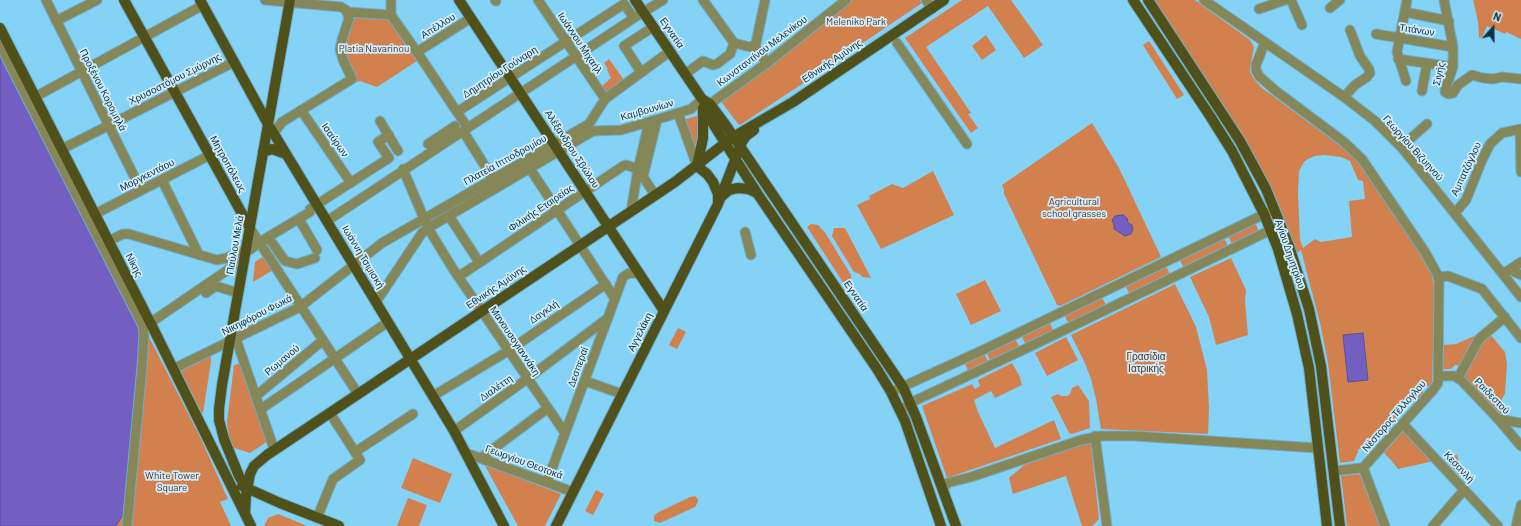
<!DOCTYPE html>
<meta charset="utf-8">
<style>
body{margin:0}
#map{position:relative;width:1521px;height:526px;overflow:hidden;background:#85d2f7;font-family:Barlow,sans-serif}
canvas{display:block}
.north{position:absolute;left:1473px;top:8px;width:40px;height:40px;-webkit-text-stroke:3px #cfecfb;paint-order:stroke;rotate:21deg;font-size:11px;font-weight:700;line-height:16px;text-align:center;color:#103140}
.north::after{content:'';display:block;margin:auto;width:14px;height:18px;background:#103140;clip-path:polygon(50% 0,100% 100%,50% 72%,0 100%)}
</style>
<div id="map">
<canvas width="1521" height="526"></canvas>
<div class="north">N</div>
</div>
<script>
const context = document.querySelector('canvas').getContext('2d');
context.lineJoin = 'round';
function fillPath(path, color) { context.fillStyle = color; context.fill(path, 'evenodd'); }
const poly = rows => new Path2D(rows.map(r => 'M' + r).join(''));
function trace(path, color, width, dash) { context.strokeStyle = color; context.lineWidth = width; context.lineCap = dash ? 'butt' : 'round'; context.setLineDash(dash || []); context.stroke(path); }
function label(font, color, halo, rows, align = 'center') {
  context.font = font + ' Barlow,sans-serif'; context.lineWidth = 3.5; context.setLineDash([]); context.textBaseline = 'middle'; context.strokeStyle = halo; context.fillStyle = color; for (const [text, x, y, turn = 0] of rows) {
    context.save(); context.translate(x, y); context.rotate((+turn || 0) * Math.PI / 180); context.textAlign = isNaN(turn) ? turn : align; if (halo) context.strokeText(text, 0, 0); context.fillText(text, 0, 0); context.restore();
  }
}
const green = poly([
 [850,0,920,0,922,3,799,86,740,125,738,124,720,100],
 [962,0,1011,0,1043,45,1024,58,988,6,926,47,971,113,968,114,978,128,971,133,905,38],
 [1153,0,1195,0,1250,40,1254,47,1250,68,1250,72,1254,79,1262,88,1354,156,1431,269,1435,292,1432,383,1429,386,1423,387,1423,393,1419,398,1416,395,1370,446,1372,448,1368,452,1365,451,1365,448,1358,449,1358,452,1354,461,1340,463,1328,363,1320,323,1301,250,1297,253,1275,198,1262,171,1241,133],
 [1325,155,1341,157,1350,161,1358,180,1363,181,1365,199,1349,201,1352,237,1321,242,1315,239,1303,248,1300,240,1298,193,1299,171,1304,162,1308,159,1315,156],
 [1473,0,1521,0,1521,39,1506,32,1505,34,1487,26,1482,37,1479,38,1478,21],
 [347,12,391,15,420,59,377,87,360,81,357,82,349,74,342,40],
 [986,35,996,50,982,60,972,46],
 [1149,41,1184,95,1177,99,1143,45],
 [609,59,624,80,606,92,602,86,611,78,607,70,608,69,604,63],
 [697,116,698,133,695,152,682,120],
 [1092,123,1119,168,1161,257,1060,306,1057,305,1004,194,1004,190,1002,185],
 [933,171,954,215,881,249,857,205,870,199,869,196,892,184,903,188],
 [1255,223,1259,231,1232,244,1228,236],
 [811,224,818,225,826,234,851,275,851,279,848,282,844,284,807,227],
 [834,228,845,228,871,278,862,277,860,274,854,272,832,236],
 [1224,238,1228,246,1184,268,1179,259],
 [264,256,273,270,253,282,255,262],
 [1231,258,1246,290,1245,301,1248,335,1216,345,1209,317,1190,277],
 [1166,265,1170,275,1130,295,1125,285],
 [985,280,1001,311,971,325,956,294],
 [1175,284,1196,327,1207,370,1209,408,1208,434,1101,429,1096,399,1091,379,1084,361,1071,335],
 [1101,296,1107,306,1069,324,1064,314],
 [1049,321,1054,332,1026,345,1021,335],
 [678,328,686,332,677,349,669,345],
 [1490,334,1505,352,1507,364,1505,393,1502,399,1502,415,1498,415,1466,379,1464,375,1480,342],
 [1474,336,1474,340,1461,366,1455,365,1451,369,1443,369,1444,345,1456,344],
 [149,337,201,439,228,499,220,502,231,526,116,526,124,513,144,338],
 [1066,337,1078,360,1047,376,1035,353],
 [1015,338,1020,348,991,362,986,352],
 [984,353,989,363,969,373,964,362],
 [209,356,211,357,211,362,203,413,201,414,180,371,181,369],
 [241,363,268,441,250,453,234,448,229,438,227,422,234,365],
 [1012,363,1019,375,1022,385,995,398,991,391,974,400,978,412,995,448,1054,420,1061,439,947,478,922,406,972,384,975,389,980,386,978,380],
 [1078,385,1089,401,1090,428,1072,434,1069,433,1051,397,1058,394,1061,396,1067,396,1070,394,1072,388],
 [1404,430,1434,461,1398,469,1391,460,1384,453],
 [1087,442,1091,444,1099,519,1092,526,1082,526,1066,476,1013,494,1009,478,1024,465],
 [1457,455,1463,474,1459,475,1445,459,1446,457],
 [413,458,452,474,440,503,401,488],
 [484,464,561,494,545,526,518,526],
 [1358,474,1362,476,1381,526,1347,526,1341,476],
 [596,490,604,494,593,515,585,511],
 [695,496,698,499,698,502,695,507,660,523,654,521,654,516,657,513,690,497],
 [408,498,427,505,419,526,397,526],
 [278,514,300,523,307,526,264,526,268,518]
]);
const water = poly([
 [0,50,141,330,124,513,116,526,0,526,0,50],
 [1123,215,1127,218,1128,223,1132,225,1133,229,1131,234,1125,236,1114,229,1114,225,1112,220,1115,216,1123,215],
 [1363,333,1368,380,1348,382,1343,335,1363,333]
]);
const minor = poly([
 [46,0,141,190],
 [265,0,341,7,346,10,349,18,342,40,340,49,343,60,352,79,282,122,274,133],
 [495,0,496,1],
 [538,0,605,99],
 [703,0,734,43,750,47,753,46,756,43,765,0],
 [926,0,932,9],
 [1204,0,1344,97,1375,121,1401,147,1420,170,1521,297],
 [1291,0,1302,25],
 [1444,0,1453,47,1453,67,1445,90,1445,92,1448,94,1453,93,1458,85,1472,75,1483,78,1493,79,1502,77,1521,79],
 [1330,8,1340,0],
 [1259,9,1285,0],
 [347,12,391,15],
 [1405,12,1449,21],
 [391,15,417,52,457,112],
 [391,15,391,0],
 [637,16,663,0],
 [56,21,97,0],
 [1376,34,1453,47],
 [1265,42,1256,65,1256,70,1259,76,1276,91,1344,142,1362,159,1425,252,1437,274,1439,280,1438,383,1433,390,1362,469],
 [897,43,967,144],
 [0,45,143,326,144,335,142,367,127,526],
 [754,45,767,63],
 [417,52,471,18],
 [1398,59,1453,67],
 [641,72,624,46,653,27],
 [685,74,703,61,713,65,717,64,730,54,734,43],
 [1406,81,1397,52,1407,0],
 [1422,91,1427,63],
 [35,97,203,5],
 [1344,97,1355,85,1367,77,1370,73,1369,69,1360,56,1350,30],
 [710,104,767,63,846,0],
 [301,110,351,183],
 [678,113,697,166],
 [380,121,398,151],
 [1520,129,1521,172],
 [463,131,493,179],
 [428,144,455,126],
 [1401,147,1427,124],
 [62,149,234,62],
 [527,164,615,299],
 [403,169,428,228,453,269,565,433],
 [640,172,655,195],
 [643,177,657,120],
 [162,180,199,255],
 [631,211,638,169,649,122],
 [1455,213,1466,200,1482,160,1490,144,1502,133,1521,129],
 [95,214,210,155],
 [449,216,479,262],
 [299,219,317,250],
 [327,221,634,18,624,4,457,112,468,128],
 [250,228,358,394],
 [745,232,751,255],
 [268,237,285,261,297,264,315,258],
 [109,241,123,234,129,234,217,260,227,258,238,252,245,253,268,237,310,212,310,209,389,158,378,142,389,135],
 [1510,270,1521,275],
 [1503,274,1521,262],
 [458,277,623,166,626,165,638,169],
 [1439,277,1448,276,1482,289,1521,338],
 [206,293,214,287,219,287,238,293],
 [376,302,422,233,428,228,593,131,621,130,649,122,691,109,702,99],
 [150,323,232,267,235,253],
 [236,339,274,449],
 [173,369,300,307,382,243,589,124,605,99,669,52],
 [1439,376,1454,376,1461,380,1498,419,1521,446],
 [1458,378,1479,339,1505,317],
 [585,381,622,394],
 [891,392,983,350,1275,209],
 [256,396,322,341],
 [433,396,508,351,606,284],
 [261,409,388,322],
 [901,410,910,403,1025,349,1277,227],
 [1498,419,1521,423],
 [1403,424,1498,526],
 [454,431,527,379,608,318],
 [1095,436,1107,526],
 [355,452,413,414],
 [466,453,573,492],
 [481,458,548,408],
 [1334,471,1361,468,1364,470,1385,526],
 [547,482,623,277,629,273,640,274],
 [946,485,947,483,971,477,1081,440,1101,436,1135,436,1317,448],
 [317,518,333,479,360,460,330,413],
 [1433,526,1464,490],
 [1516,526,1521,505]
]);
const major = poly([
 [124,0,250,228],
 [200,0,268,124,454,431,504,526],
 [459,0,664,311],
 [635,0,702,99,710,104,725,124,903,387,916,417,956,526],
 [1133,0,1210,116,1232,151,1264,214,1278,249,1297,314,1309,368,1327,526],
 [1148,0,1240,141,1266,189,1289,246,1309,309,1321,366,1340,526],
 [0,28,153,328,251,526],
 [703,108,757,193,877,369,891,392,905,421,941,526],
 [263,152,272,149,286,154],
 [697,166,703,138,703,109],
 [697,166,707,174,713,182,718,194,718,202],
 [721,197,729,190,738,188,748,189,757,193],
 [242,486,280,503,339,526],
 [247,489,239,476,224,439,219,420,219,409,222,385,290,0],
 [245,514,246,495,250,474,254,466,267,455,675,182,733,137,793,102,944,0],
 [556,526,718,204,742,142,746,136,754,130]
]);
const parkNames = [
 ["Meleniko Park",856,22],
 ["Platia Navarinou",374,49],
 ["Agricultural",1074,202],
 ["school grasses",1074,214],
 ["Γρασίδια",1146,357],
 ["Ιατρικής",1146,369],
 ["White Tower",172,476],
 ["Square",172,488]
];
const streetNames = [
 ["Απέλλου",438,26,-32],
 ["Τιτάνων",1417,30,9],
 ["Εγνατία",672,33,56],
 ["Ιωάννου Μιχαήλ",580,43,56],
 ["Κωνσταντίνου Μελενίκου",762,51,-37],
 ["Εθνικής Αμύνης",832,61,-34],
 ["Δημητρίου Γούναρη",500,72,-33],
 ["Σιγής",1439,74,-77],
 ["Χρυσοστόμου Σμύρνης",175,79,-27],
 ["Προξένου Κορομηλά",103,90,63],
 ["Καμβουνίων",647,110,-16],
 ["Ισαύρων",335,140,55],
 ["Γεωργίου Βιζυηνού",1413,148,48],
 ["Αλέξανδρου Σβώλου",572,149,57],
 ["Πλατεία Ιπποδρομίου",505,160,-29],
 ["Μητροπόλεως",228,164,61],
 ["Αμπατζόγλου",1466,169,-65],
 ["Μοργκεντάου",147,175,-27],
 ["Φιλικής Εταιρείας",541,208,-34],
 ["Παύλου Μελά",235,245,-80],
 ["Αγίου Δημητρίου",1290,254,71],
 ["Ιωάννη Τσιμισκή",363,257,59],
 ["Νίκης",134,265,63],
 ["Εθνικής Αμύνης",496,287,-34],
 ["Εγνατία",856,296,56],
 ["Δαγκλή",544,312,-34],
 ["Νικηφόρου Φωκά",257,315,-27],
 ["Αγγελάκη",640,332,-63],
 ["Μανουσογιαννάκη",515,341,56],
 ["Ρωμανού",282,360,-40],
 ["Δεσπεραί",578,367,-70],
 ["Διαλέττη",496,388,-35],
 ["Ραιδεστού",1492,396,46],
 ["Νέστορος Τέλλογλου",1394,416,-49],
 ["Γεωργίου Θεοτοκά",524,462,20],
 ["Κεσανλή",1459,467,47]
];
fillPath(green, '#d3804f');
fillPath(water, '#725fc1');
trace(water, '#55519a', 1);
trace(minor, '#6bafcf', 11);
trace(major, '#6bafcf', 12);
trace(minor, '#868758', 9);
trace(major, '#50501a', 10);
label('10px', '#593017', '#cfecfb', parkNames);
label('10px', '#103140', '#cfecfb', streetNames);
</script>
